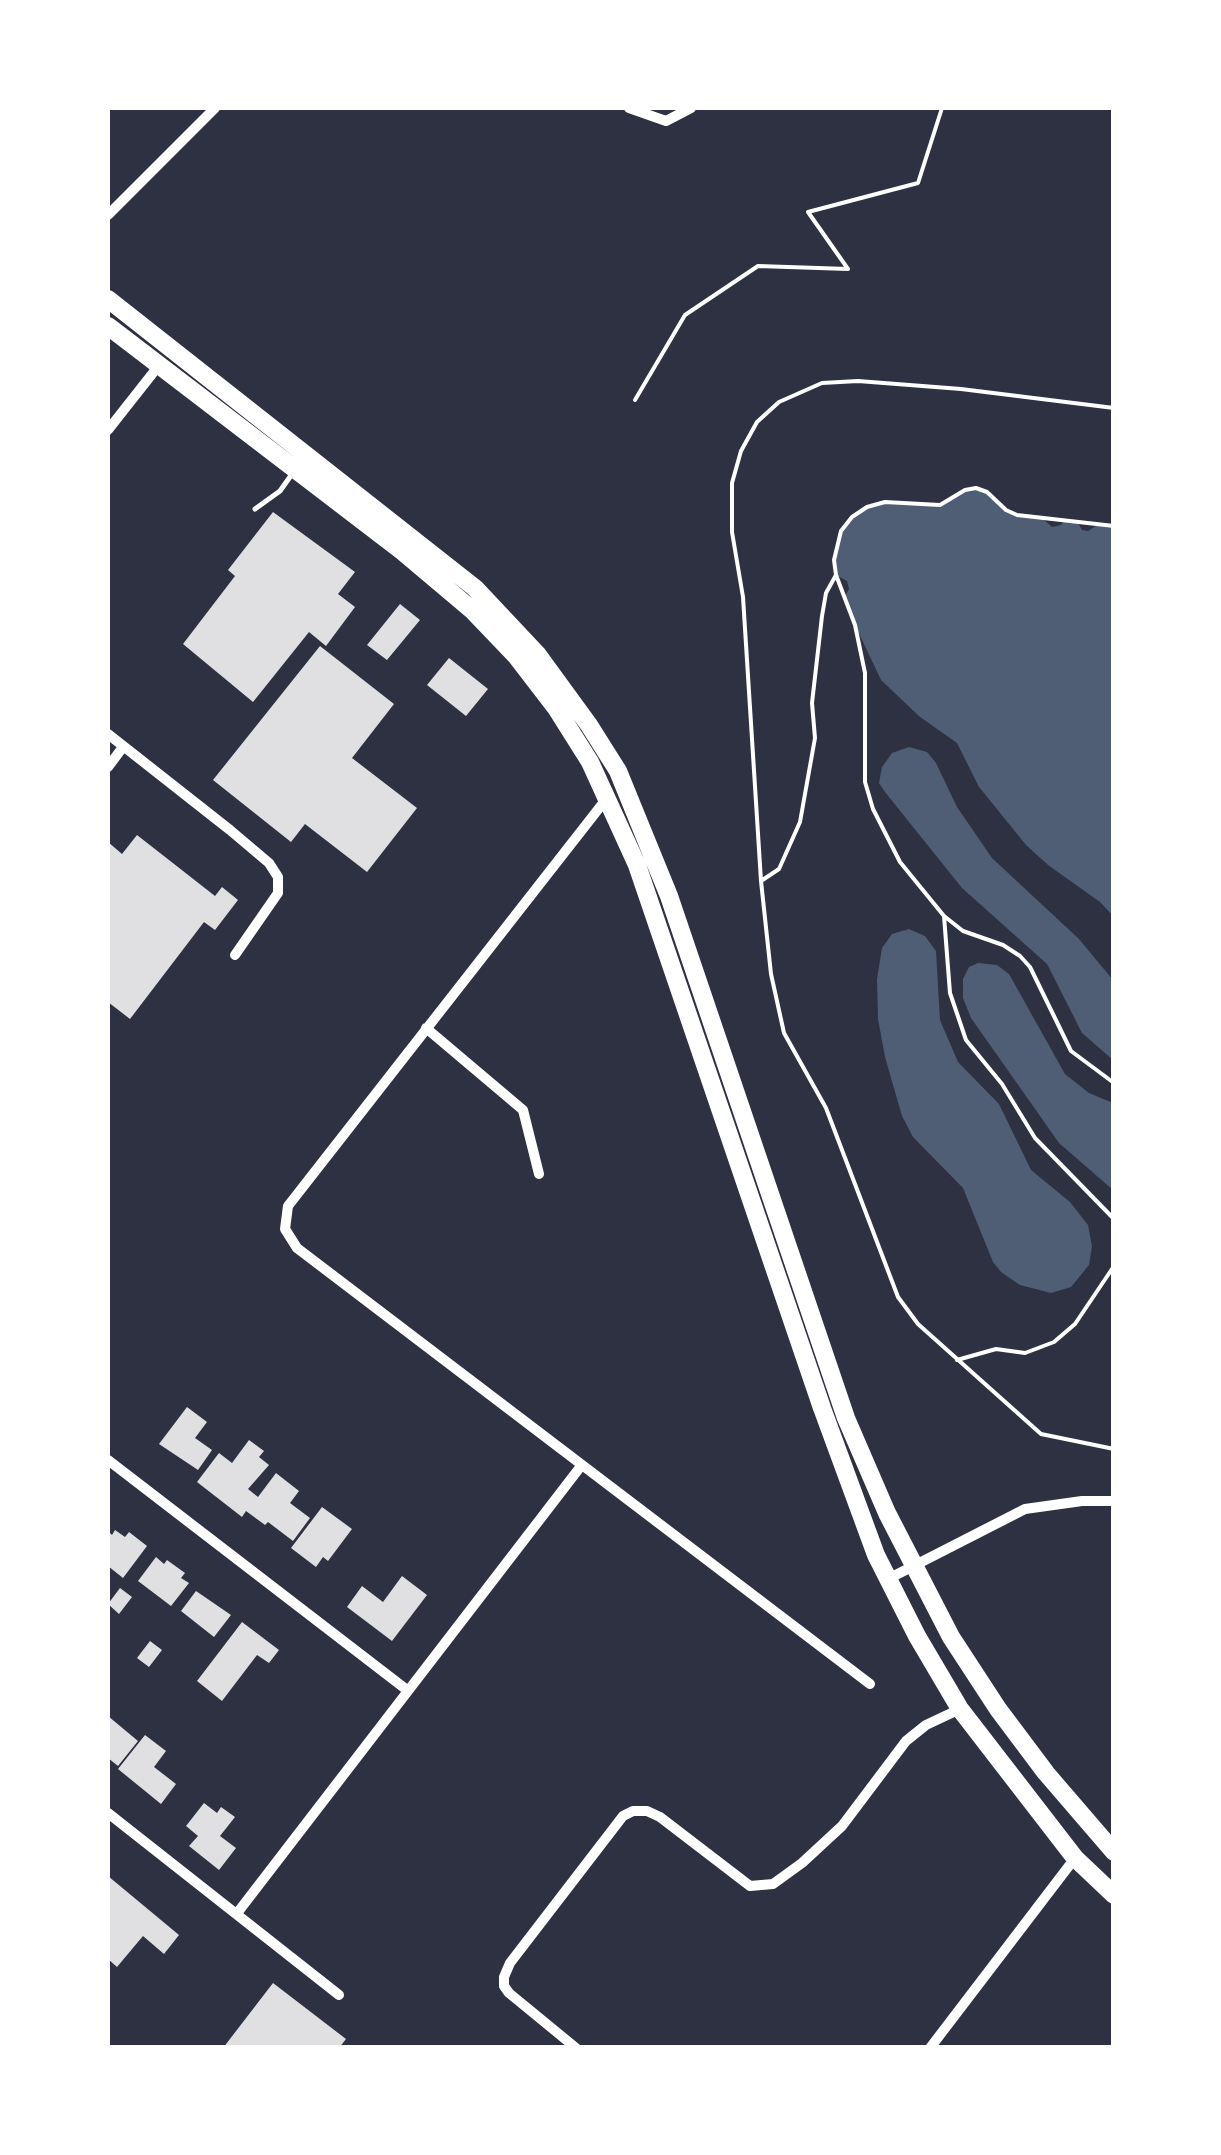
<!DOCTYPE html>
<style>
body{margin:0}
#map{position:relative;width:1221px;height:2155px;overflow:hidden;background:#2d3142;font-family:"PT Serif",serif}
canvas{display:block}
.frame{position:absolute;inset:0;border:110px solid #fff;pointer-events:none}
</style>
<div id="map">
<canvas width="1221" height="2155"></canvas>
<div class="frame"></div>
</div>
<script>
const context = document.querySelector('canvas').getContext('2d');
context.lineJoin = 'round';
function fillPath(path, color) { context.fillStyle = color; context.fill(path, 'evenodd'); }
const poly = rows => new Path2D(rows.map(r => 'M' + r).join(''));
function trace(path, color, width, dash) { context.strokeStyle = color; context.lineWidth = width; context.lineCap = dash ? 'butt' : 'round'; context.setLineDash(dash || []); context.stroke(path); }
const water = poly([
 [982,489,1012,513,1042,518,1052,527,1061,525,1065,520,1077,521,1082,530,1088,531,1099,524,1112,525,1114,530,1113,916,1100,902,1048,865,1026,845,979,787,957,743,920,717,881,680,855,625,845,596,849,589,847,581,836,575,835,551,847,522,875,503,940,505,965,490],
 [909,747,927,752,936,763,957,807,992,858,1079,939,1113,980,1113,1060,1082,1033,1047,964,962,888,885,792,879,783,882,767,892,753],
 [909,929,925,936,936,951,940,1020,958,1062,999,1104,1031,1170,1070,1202,1088,1225,1092,1246,1089,1265,1071,1287,1051,1293,1020,1285,1001,1272,993,1262,963,1188,913,1137,902,1116,885,1057,878,1019,877,979,882,948,892,934],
 [978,963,997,965,1009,974,1065,1074,1089,1093,1113,1103,1113,1190,1059,1143,971,1018,963,998,963,979,969,967]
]);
const building = poly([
 [273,512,355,572,338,594,355,607,326,646,309,632,253,702,183,644,235,576,228,570],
 [400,604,420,620,387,660,367,645],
 [320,646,394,704,352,758,417,808,367,872,305,824,291,842,213,780],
 [449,658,488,689,466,716,427,685],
 [137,835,215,896,222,887,238,900,215,930,204,922,130,1019,108,1002,108,842,122,854],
 [187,1407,207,1422,195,1438,212,1450,198,1470,159,1444],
 [249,1440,264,1451,259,1457,269,1465,248,1489,258,1497,276,1473,299,1491,290,1503,310,1518,293,1541,268,1522,265,1525,246,1511,242,1517,197,1482,219,1453,232,1463],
 [322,1507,352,1529,328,1561,323,1557,316,1567,291,1548],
 [115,1530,125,1537,129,1532,147,1546,123,1578,108,1566,108,1531,112,1535],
 [156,1557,164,1564,167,1560,185,1573,181,1578,189,1583,171,1606,138,1581],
 [402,1576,427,1595,392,1641,347,1607,362,1586,383,1602],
 [120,1588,132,1597,119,1614,108,1604],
 [196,1591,231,1615,214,1637,181,1611],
 [242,1622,279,1650,269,1663,257,1655,222,1701,197,1681],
 [150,1641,162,1650,149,1667,137,1658],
 [108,1716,138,1741,118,1766,108,1758],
 [145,1735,166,1751,154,1767,176,1784,161,1804,118,1769],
 [204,1803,217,1813,221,1807,235,1817,220,1836,236,1848,219,1870,189,1846,198,1836,186,1826],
 [108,1876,179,1935,164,1954,143,1936,117,1967,108,1959],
 [273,1983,346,2039,339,2048,223,2048]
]);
const path = poly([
 [635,400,685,315,758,266,848,269,808,212,918,183,942,108],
 [1114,408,961,389,858,381,822,383,779,402,757,422,741,451,732,483,732,532,743,597,761,881,771,974,784,1033,826,1108,898,1297,918,1324,1041,1434,1114,1449],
 [1114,526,1017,515,1006,510,987,492,976,488,965,490,940,505,885,502,867,507,852,517,841,531,834,560,836,575,855,625,865,673,865,782,873,809,900,862,944,916,963,931,1003,945,1020,956,1030,967,1071,1051,1114,1083],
 [761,881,779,869,800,822,815,738,812,703,822,616,826,593,836,575],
 [944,916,950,993,966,1040,1002,1084,1035,1138,1114,1219],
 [957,1360,996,1349,1025,1353,1054,1342,1075,1324,1114,1266]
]);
const service = poly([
 [255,509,280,491,292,474]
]);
const minor = poly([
 [629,108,666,121,691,108],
 [108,215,215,108],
 [108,430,160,364],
 [108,734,230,830,269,863,278,877,278,893,235,955],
 [108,767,123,747],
 [607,798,288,1206,285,1229,297,1248,870,1684],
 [426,1028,523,1110,539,1174],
 [108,1460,407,1690],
 [888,1579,1025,1509,1082,1501,1114,1501],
 [108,1813,339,1995],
 [238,1912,581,1466],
 [576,2048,509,1993,504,1986,504,1977,510,1963,623,1816,633,1811,647,1811,660,1817,750,1886,773,1884,802,1863,842,1826,906,1741,926,1725,960,1709],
 [930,2048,1075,1858]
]);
const primary = poly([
 [108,299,475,588,538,655,589,725,618,771,669,896,846,1418,887,1513,951,1637,998,1709,1046,1773,1114,1852],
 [108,326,402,551,472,610,516,656,556,708,590,762,637,865,822,1408,876,1555,917,1636,960,1709,1075,1858,1114,1895]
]);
fillPath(water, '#4f5d75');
fillPath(building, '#e0e0e3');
trace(path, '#fff', 4);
trace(service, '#fff', 5);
trace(minor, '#fff', 10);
trace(primary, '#fff', 18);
</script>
